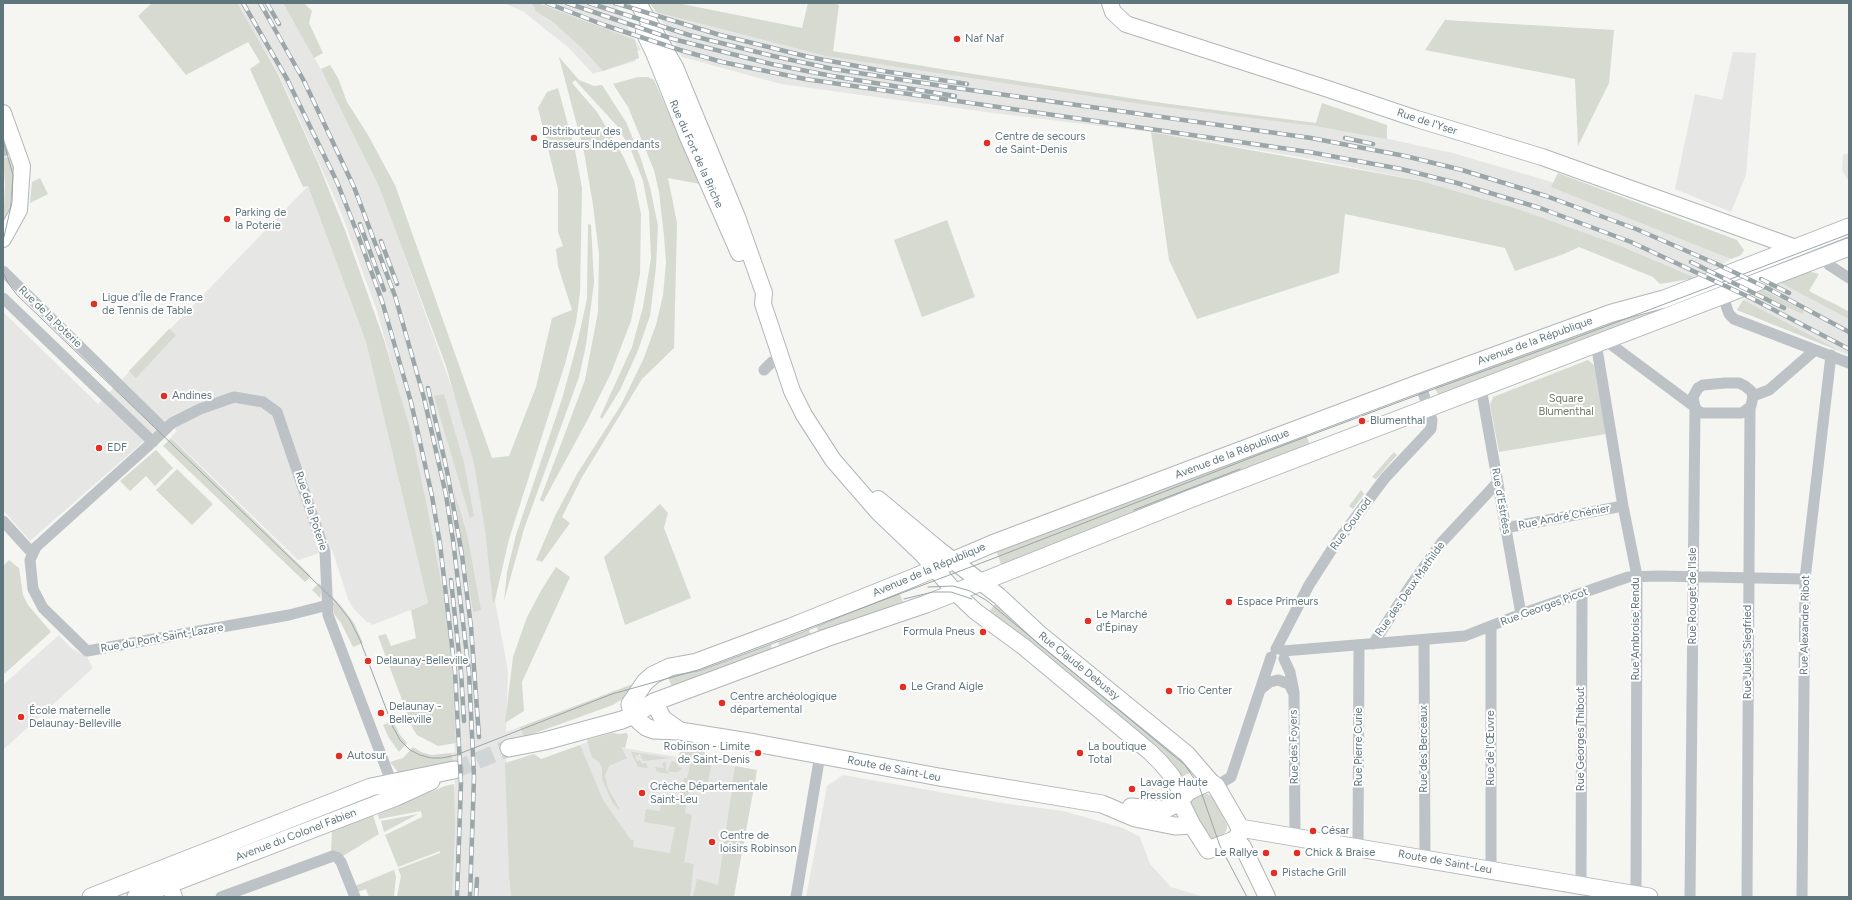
<!DOCTYPE html>
<meta charset="utf-8">
<style>
body{margin:0}
#map{position:relative;width:1852px;height:900px;overflow:hidden;background:#f5f5f2;font-family:Figtree,sans-serif}
canvas{display:block}
.frame{position:absolute;inset:0;border:4px solid #60767d;pointer-events:none}
</style>
<div id="map">
<canvas width="1852" height="900"></canvas>
<div class="frame"></div>
</div>
<script>
const context = document.querySelector('canvas').getContext('2d');
context.lineJoin = 'round';
function fillPath(path, color) { context.fillStyle = color; context.fill(path, 'evenodd'); }
const poly = rows => new Path2D(rows.map(r => 'M' + r).join(''));
function trace(path, color, width, dash) { context.strokeStyle = color; context.lineWidth = width; context.lineCap = dash ? 'butt' : 'round'; context.setLineDash(dash || []); context.stroke(path); }
function label(font, color, halo, rows, align = 'center') {
  context.font = font + ' Figtree,sans-serif'; context.lineWidth = 4; context.setLineDash([]); context.textBaseline = 'middle'; context.strokeStyle = halo; context.fillStyle = color; for (const [text, x, y, turn = 0] of rows) {
    context.save(); context.translate(x, y); context.rotate((+turn || 0) * Math.PI / 180); context.textAlign = isNaN(turn) ? turn : align; if (halo) context.strokeText(text, 0, 0); context.fillText(text, 0, 0); context.restore();
  }
}
const built = poly([
 [236,3,283,3,327,80,384,198,457,402,474,459,491,538,495,601,508,671,506,732,520,727,524,737,506,749,509,877,511,897,445,897,456,769,451,753,455,752,448,659,429,518,403,406,377,311,341,212,278,72],
 [504,3,614,3,641,50,636,52,636,61,593,74,568,47,545,29,524,12],
 [654,7,833,53,1361,133,1453,153,1548,181,1644,219,1731,259,1696,278,1616,244,1518,209,1421,181,1311,159,1151,132,1001,114,781,84,682,57],
 [1733,52,1756,53,1746,175,1731,212,1675,189,1695,94,1722,100],
 [1849,153,1849,182,1842,170,1843,155],
 [308,186,366,342,428,603,372,625,370,622,368,623,353,608,348,599,332,549,298,560,171,437,177,431,167,421,30,541,3,510,3,312,98,404],
 [1779,282,1836,304,1849,312,1849,355,1737,310,1743,300],
 [59,635,71,648,87,657,93,668,3,750,3,685],
 [587,742,757,770,734,896,736,897,690,897,694,864,633,854,599,802,575,747],
 [843,775,1008,804,1063,811,1123,828,1140,837,1150,864,1171,887,1204,897,806,897,827,786]
]);
const green = poly([
 [152,3,237,3,277,72,318,163,345,230,384,340,411,432,429,516,445,604,453,679,456,743,438,746,417,735,413,729,378,636,386,634,391,646,416,638,411,610,428,603,366,342,308,186,303,187,250,69,260,62,248,42,186,75,138,16],
 [283,3,304,3,312,11,309,23,323,53,314,58],
 [532,3,537,3,635,40,639,58,603,71,582,48,553,22,536,11],
 [650,3,677,3,802,28,808,3,834,3,839,5,833,51,947,70,1161,103,1316,123,1322,103,1387,125,1387,139,1315,126,1149,105,826,56,656,12],
 [1445,20,1614,30,1609,83,1578,146,1575,79,1425,50],
 [559,57,579,80,594,86,602,85,626,122,640,156,650,187,658,226,656,267,650,316,637,353,620,390,602,419,600,417,632,347,643,307,651,258,649,212,643,181,631,150,618,127,575,80,572,83,597,112,608,130,623,156,634,180,641,214,640,274,631,321,611,373,588,419,543,502,540,500,585,380,598,312,599,254,593,205,584,152],
 [330,65,338,78,347,102,368,135,395,185,492,458,509,456,536,387,552,318,572,310,558,266,556,249,563,246,558,232,558,189,538,108,547,92,558,88,575,150,582,188,580,292,576,322,565,364,509,539,495,600,493,603,485,530,474,463,446,366,380,189,321,69],
 [638,77,648,77,654,80,700,184,668,178,677,223,674,348,642,379,582,477,562,517,570,523,542,562,536,560,555,516,577,474,621,405,643,360,656,325,663,295,666,263,664,236,659,192,654,170,628,107,613,84],
 [1151,132,1421,181,1518,209,1616,244,1696,278,1660,284,1653,277,1579,247,1564,254,1515,271,1505,248,1345,214,1339,273,1197,319,1169,260],
 [3,157,9,158,14,162,15,203,3,226,5,185],
 [1558,173,1737,240,1744,250,1741,255,1731,259,1551,187],
 [40,178,48,194,30,203,32,182],
 [947,220,975,297,922,317,894,240],
 [588,224,591,225,594,282,586,345,579,377,524,529,504,601,507,572,516,535,562,399,577,344,587,299],
 [1807,271,1819,274,1809,291,1849,312,1849,319,1779,282],
 [1700,288,1704,297,1439,395,1435,389,1437,384],
 [1763,290,1804,311,1802,314,1758,293],
 [1743,300,1842,352,1737,310],
 [169,329,176,335,136,378,129,371],
 [1588,360,1594,365,1606,434,1499,452,1490,405,1493,397],
 [444,394,464,463,474,516,470,518,434,396],
 [1304,430,1311,448,1002,567,995,547],
 [171,438,311,576,305,582,163,446],
 [156,450,173,468,155,486,146,476,130,491,120,481],
 [1394,452,1397,455,1376,479,1372,477],
 [177,469,213,504,192,525,156,490],
 [1361,490,1364,494,1353,509,1349,506],
 [454,491,467,534,481,610,473,612],
 [660,504,668,513,664,528,691,598,625,625,604,557],
 [9,560,19,568,23,595,28,605,51,632,3,675,3,566],
 [556,567,570,577,522,682,524,711,505,723,513,657,527,617,542,589],
 [319,583,322,586,320,598,312,590],
 [898,590,905,606,819,634,815,622],
 [332,596,342,607,354,623,363,643,353,647,341,623,334,614],
 [998,601,1196,770,1179,778,987,614],
 [807,625,812,637,781,649,776,637],
 [769,639,773,652,673,690,667,674],
 [638,682,627,696,613,705,524,737,520,727],
 [393,721,400,735,407,743,399,752,389,738,383,725],
 [612,733,619,734,627,733,628,736,625,748,621,747,627,758,609,766,605,776,608,788,619,808,619,810,612,802,602,779,602,768,599,762,592,757,587,740],
 [580,745,603,800,631,840,634,840,633,847,670,853,675,827,644,822,646,809,660,811,661,801,678,804,681,788,684,778,687,778,691,759,678,756,684,746,703,749,707,758,712,762,707,786,690,784,685,813,692,815,684,862,694,864,690,897,511,897,509,877,505,763,534,754,541,759],
 [413,747,421,752,431,755,451,753,454,764,403,773,398,772,390,762,403,758],
 [631,752,633,752,670,758,643,761,640,754,635,756,637,761,640,760,642,764,646,763,648,768,638,767],
 [672,761,678,763,678,766,682,768,678,772,669,772,668,770],
 [666,762,666,770,670,774,657,772,655,767,664,768,662,763],
 [735,766,757,770,734,896,736,897,693,897,697,879,718,885,732,790,735,790,736,786,732,785],
 [454,784,455,828,452,897,397,897,401,876,398,869,440,853,440,851,398,867,385,835,422,817,421,811,379,819,378,814,445,786],
 [1203,793,1208,794,1213,798,1227,825,1227,829,1224,834,1212,840,1208,839,1190,804,1192,799],
 [418,814,384,832,381,821],
 [373,815,379,834,343,856,337,851,331,851,332,830],
 [394,870,396,877,394,897,369,897,366,889,357,892,355,886]
]);
const primaryTunnel = poly([
 [454,770,509,748]
]);
const street = poly([
 [3,151,15,145],
 [1826,255,1829,265,1849,278],
 [3,271,165,430],
 [1722,294,1729,314,1734,319,1815,350],
 [3,298,153,442],
 [1605,340,1695,407,1698,411,1702,413,1742,413,1751,406,1753,396,1751,391,1745,386,1739,383,1725,383,1703,385,1698,388,1693,397,1695,407,1690,897],
 [1596,343,1623,506,1637,576,1636,895],
 [764,370,772,362,782,360],
 [1481,388,1521,614],
 [1753,396,1769,390,1815,350,1849,363],
 [3,521,33,554],
 [1505,528,1623,506],
 [328,605,289,615,87,651,43,608,33,589,30,560,36,547,147,447,172,423,200,409,234,397,263,402,277,412,325,552,328,615,394,789],
 [1491,627,1491,870],
 [1424,640,1425,859],
 [1373,644,1411,585,1442,542,1497,483],
 [1276,649,1309,585,1334,546,1385,478,1431,429,1432,420,1420,383],
 [1283,651,1465,636,1521,614,1628,577,1659,576,1805,579],
 [1284,659,1290,672,1294,692,1295,836],
 [1261,689,1270,682,1278,680,1289,684,1293,692],
 [1216,786,1231,777,1271,657],
 [1358,847,1359,646],
 [1581,885,1582,594],
 [221,897,333,856,337,857,341,862,355,897],
 [796,897,820,755],
 [1747,897,1750,408],
 [1802,897,1805,579,1831,355]
]);
const secondary = poly([
 [638,3,675,67,737,217,764,293,763,304,792,391,804,415,833,460,879,513,923,555,956,593,975,611,1024,647,1150,752,1161,763,1172,776,1183,796],
 [1110,3,1113,12,1126,24,1328,89,1417,119,1542,157,1796,248],
 [644,32,654,53,687,135,739,253],
 [3,113,22,166,19,210,3,239],
 [878,499,938,549,999,596,1041,635,1187,754,1212,783],
 [1236,839,1243,847,1267,897],
 [165,872,174,897]
]);
const primary = poly([
 [654,702,663,719,680,731],
 [630,704,645,682,653,675,670,667,697,662,791,627,915,577,992,544,1420,383,1612,313,1664,299,1849,227],
 [630,705,634,715,640,722,646,727,654,730,680,731,755,743,939,777,1102,804,1135,818,1175,826,1192,825],
 [509,748,545,741,622,720,634,715,654,702,826,638,926,604,1190,499,1849,247],
 [1131,807,1164,810,1176,804,1189,791,1206,783,1212,783,1216,786,1238,824,1240,830,1239,835,1234,840,1208,850,1192,825,1180,801],
 [1240,828,1649,897],
 [91,897,371,787,454,770],
 [136,897,396,797,431,781]
]);
const tram = poly([
 [3,140,13,175,12,202,3,241],
 [3,272,8,283,17,295,336,602,350,620,360,640,393,727,400,740,410,750,420,755,431,758,442,758,456,755,612,694,698,670,997,557,1263,453,1423,393,1575,338,1849,234],
 [1134,510,1240,469],
 [928,587,953,586,970,591,986,600,1185,765,1199,786,1220,846,1247,897],
 [904,599,933,592,951,592,972,599]
]);
const rail = poly([
 [243,3,287,79,337,182,358,235,382,301,411,402,432,496,440,544,455,672,461,783,457,897],
 [260,3,304,81,354,187,395,296,424,398,446,495,453,540,469,672,474,777,470,897],
 [267,3,279,24],
 [547,3,604,25,680,50,722,62,805,79,1309,152,1401,169,1457,183,1540,208,1631,242,1749,297,1849,349],
 [567,3,673,39,771,64,832,76,955,96],
 [589,3,689,35,773,56,833,69,942,86,1311,138,1405,156,1462,170,1546,196,1636,229,1719,265,1767,288,1849,332],
 [615,3,720,35,809,57,883,71,967,84],
 [1345,138,1373,144],
 [360,224,384,290],
 [381,241,397,284],
 [1691,262,1784,308],
 [1761,279,1789,293],
 [428,388,447,471,462,555,471,627,479,737],
 [451,580,461,672,464,721],
 [476,897,477,879]
]);
const markers = [
 [957,39,4,"#e32e24"],
 [534,138,4,"#e32e24"],
 [987,143,4,"#e32e24"],
 [227,219,4,"#e32e24"],
 [94,304,4,"#e32e24"],
 [164,396,4,"#e32e24"],
 [1362,421,4,"#e32e24"],
 [99,448,4,"#e32e24"],
 [1229,602,4,"#e32e24"],
 [1088,621,4,"#e32e24"],
 [983,632,4,"#e32e24"],
 [368,661,4,"#e32e24"],
 [903,687,4,"#e32e24"],
 [1169,691,4,"#e32e24"],
 [722,703,4,"#e32e24"],
 [381,713,4,"#e32e24"],
 [21,717,4,"#e32e24"],
 [758,753,4,"#e32e24"],
 [1080,753,4,"#e32e24"],
 [339,756,4,"#e32e24"],
 [1132,789,4,"#e32e24"],
 [642,793,4,"#e32e24"],
 [1313,831,4,"#e32e24"],
 [712,842,4,"#e32e24"],
 [1266,853,4,"#e32e24"],
 [1297,853,4,"#e32e24"],
 [1274,873,4,"#e32e24"]
];
const poiNames = [
 ["Naf Naf",965,39],
 ["Distributeur des",542,132],
 ["Brasseurs Indépendants",542,145],
 ["Centre de secours",995,137],
 ["de Saint-Denis",995,150],
 ["Parking de",235,213],
 ["la Poterie",235,226],
 ["Ligue d'Île de France",102,298],
 ["de Tennis de Table",102,311],
 ["Andines",172,396],
 ["Blumenthal",1370,421],
 ["EDF",107,448],
 ["Espace Primeurs",1237,602],
 ["Le Marché",1096,615],
 ["d'Épinay",1096,628],
 ["Formula Pneus",975,632,"right"],
 ["Delaunay-Belleville",376,661],
 ["Le Grand Aigle",911,687],
 ["Trio Center",1177,691],
 ["Centre archéologique",730,697],
 ["départemental",730,710],
 ["Delaunay -",389,707],
 ["Belleville",389,720],
 ["École maternelle",29,711],
 ["Delaunay-Belleville",29,724],
 ["Robinson - Limite",750,747,"right"],
 ["de Saint-Denis",750,760,"right"],
 ["La boutique",1088,747],
 ["Total",1088,760],
 ["Autosur",347,756],
 ["Lavage Haute",1140,783],
 ["Pression",1140,796],
 ["Crèche Départementale",650,787],
 ["Saint-Leu",650,800],
 ["César",1321,831],
 ["Centre de",720,836],
 ["loisirs Robinson",720,849],
 ["Le Rallye",1258,853,"right"],
 ["Chick & Braise",1305,853],
 ["Pistache Grill",1282,873]
];
const streetNames = [
 ["Rue de l'Yser",1427,122,18],
 ["Rue du Fort de la Briche",696,154,66],
 ["Rue de la Poterie",50,317,44],
 ["Avenue de la République",1535,341,-20],
 ["Avenue de la République",1232,454,-21],
 ["Rue d'Estrées",1501,501,80],
 ["Rue de la Poterie",311,511,72],
 ["Rue André Chénier",1564,517,-11],
 ["Rue Gounod",1351,524,-54],
 ["Avenue de la République",929,570,-23],
 ["Rue des Deux Mathilde",1410,589,-55],
 ["Rue Rouget de l'Isle",1693,596,-90],
 ["Rue Georges Picot",1544,607,-20],
 ["Rue Alexandre Ribot",1805,625,-89],
 ["Rue Ambroise Rendu",1636,629,-90],
 ["Rue du Pont Saint-Lazare",162,638,-10],
 ["Rue Jules Siegfried",1748,652,-90],
 ["Rue Claude Debussy",1079,666,39],
 ["Rue Georges Thibout",1581,739,-90],
 ["Rue des Foyers",1294,747,-91],
 ["Rue Pierre Curie",1359,747,-90],
 ["Rue de l'Œuvre",1491,748,-90],
 ["Rue des Berceaux",1424,749,-90],
 ["Route de Saint-Leu",894,769,11],
 ["Avenue du Colonel Fabien",296,835,-21],
 ["Route de Saint-Leu",1445,862,10]
];
const parkNames = [
 ["Square",1566,399],
 ["Blumenthal",1566,412]
];
fillPath(built, '#e6e6e5');
fillPath(green, '#d6dad1');
trace(primaryTunnel, '#d0d5d5', 17, [17, 8]);
trace(secondary, '#aeb7b9', 18);
trace(primary, '#b0b6b9', 19);
trace(street, '#bcc2c5', 11);
trace(secondary, '#fff', 16);
trace(primary, '#fff', 17);
trace(tram, '#9ba6a9', 1);
trace(rail, '#9ba6a9', 4.5);
trace(rail, '#fff', 3, [9]);
for (const [x, y, r, color] of markers) { const dot = new Path2D(); dot.arc(x, y, r, 0, 2 * Math.PI); context.fillStyle = color; context.fill(dot); trace(dot, '#fff', 1.5); }
label('11px', '#60767d', '#fff', poiNames, 'left');
label('11px', '#60767d', '#fff', streetNames);
label('11px', '#6c7a63', '#fff', parkNames);
</script>
